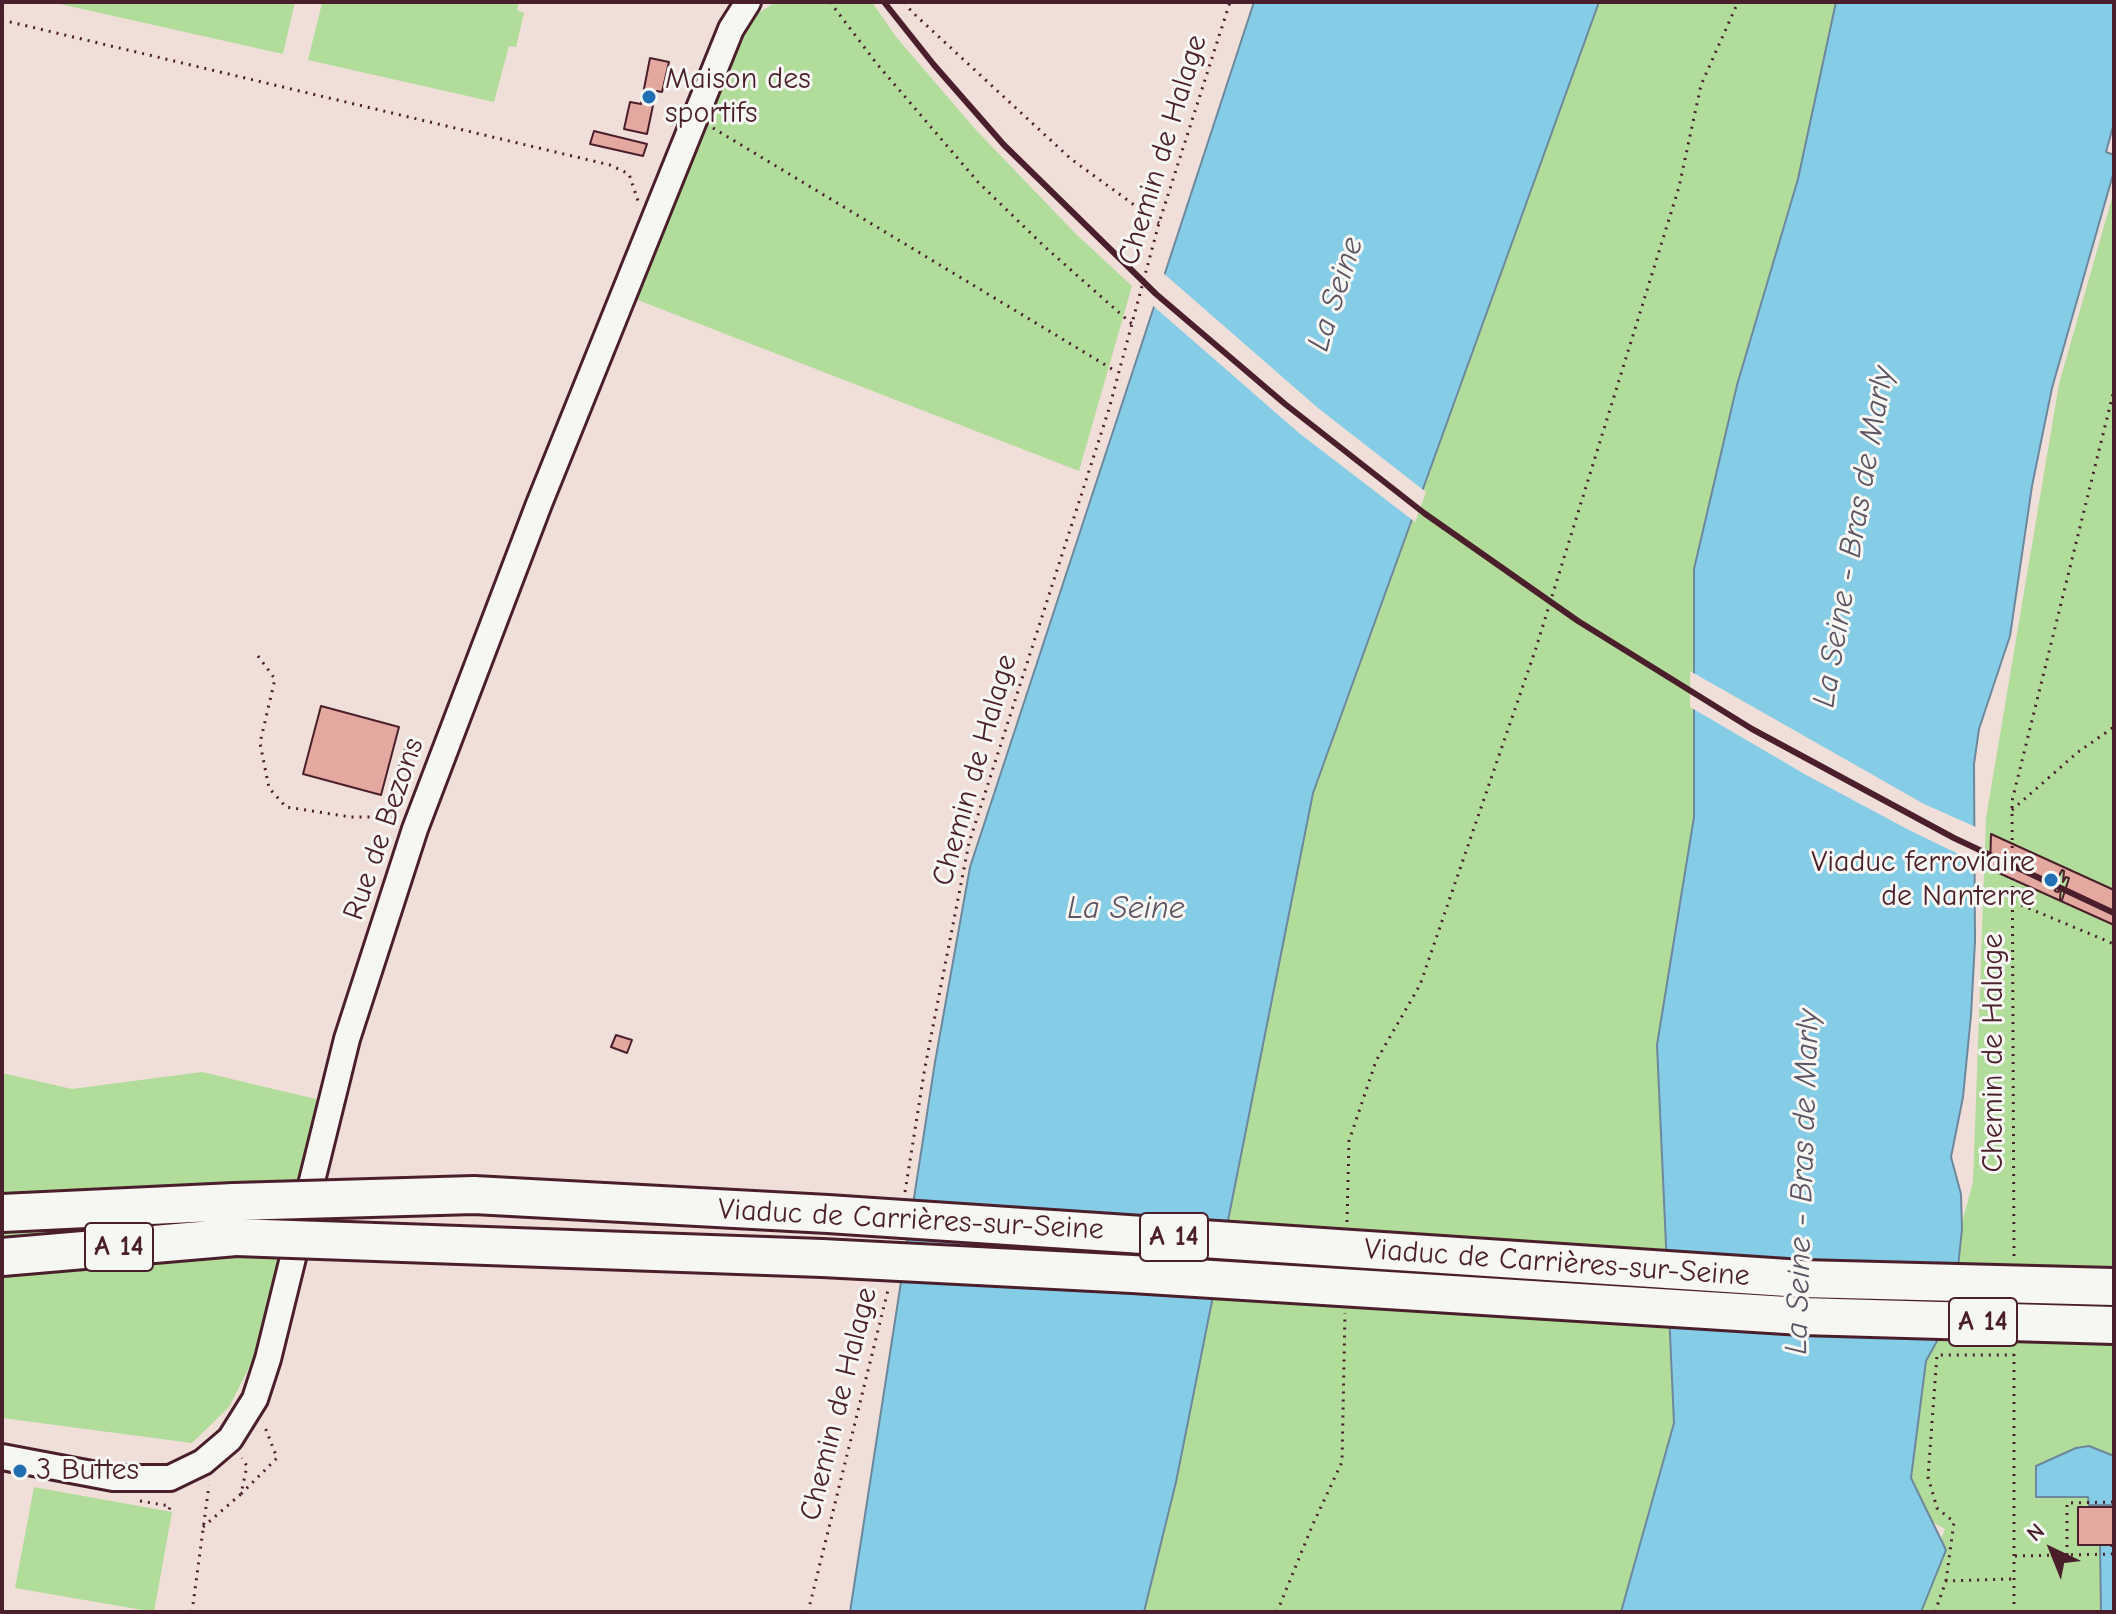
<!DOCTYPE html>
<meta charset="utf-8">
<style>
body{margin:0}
#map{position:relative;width:2116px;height:1614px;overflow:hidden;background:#f0dfd9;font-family:"Comic Neue",sans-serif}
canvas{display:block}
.frame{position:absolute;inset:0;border:4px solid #4a1f2b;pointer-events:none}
.north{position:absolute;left:2012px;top:1510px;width:80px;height:80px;-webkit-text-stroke:6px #f6f6f2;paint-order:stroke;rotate:317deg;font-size:22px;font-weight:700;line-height:32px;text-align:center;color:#4a1f2b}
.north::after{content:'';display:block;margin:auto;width:28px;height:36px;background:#4a1f2b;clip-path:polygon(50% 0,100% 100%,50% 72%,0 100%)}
</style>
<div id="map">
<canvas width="2116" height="1614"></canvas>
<div class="frame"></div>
<div class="north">N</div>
</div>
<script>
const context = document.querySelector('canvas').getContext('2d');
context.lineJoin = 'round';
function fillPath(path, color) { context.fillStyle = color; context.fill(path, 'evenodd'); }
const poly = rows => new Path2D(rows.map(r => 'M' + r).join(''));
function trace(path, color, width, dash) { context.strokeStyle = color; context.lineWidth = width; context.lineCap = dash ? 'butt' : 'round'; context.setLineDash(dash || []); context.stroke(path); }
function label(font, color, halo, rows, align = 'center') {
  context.font = font + ' "Comic Neue",sans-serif'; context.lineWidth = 6; context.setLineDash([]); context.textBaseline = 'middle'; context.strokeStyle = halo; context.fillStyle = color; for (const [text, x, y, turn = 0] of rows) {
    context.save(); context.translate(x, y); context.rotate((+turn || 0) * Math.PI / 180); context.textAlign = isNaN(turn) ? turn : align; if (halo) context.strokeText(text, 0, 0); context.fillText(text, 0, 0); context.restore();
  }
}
const green = poly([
 [51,2,295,2,283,54],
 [318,2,519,2,517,10,524,13,516,47,509,46,494,102,308,60,322,3],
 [776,2,872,2,897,38,976,130,1075,233,1132,286,1079,471,630,297,752,17],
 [1599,2,1836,2,1798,179,1737,385,1694,569,1694,817,1657,1045,1674,1423,1622,1608,1621,1612,1144,1612,1176,1482,1313,793],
 [2114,191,2114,1612,1912,1612,1945,1529,1929,1520,1910,1473,1925,1360,1973,1182,1986,818,2059,384],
 [202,1072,320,1100,254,1358,229,1407,192,1443,2,1418,2,1073,72,1089],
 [34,1487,172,1512,154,1612,15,1588]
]);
const water = poly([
 [1254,2,1599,2,1313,793,1176,1482,1144,1612,850,1612,935,1062,970,867,1254,2],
 [1836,2,2114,2,2114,123,2106,152,2114,155,2114,171,2052,388,2032,486,2010,636,1979,729,1974,764,1975,941,1971,1015,1963,1097,1951,1157,1961,1194,1962,1229,1958,1267,1937,1341,1926,1361,1911,1478,1946,1550,1921,1612,1621,1612,1674,1423,1657,1045,1694,817,1694,569,1737,385,1798,179,1836,2],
 [2089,1446,2114,1456,2114,1505,2089,1505,2088,1497,2036,1497,2036,1466,2076,1448,2089,1446],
 [2100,1545,2114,1545,2114,1612,2101,1612,2100,1545]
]);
const pier = poly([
 [1162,272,1318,408,1426,492,1415,522,1299,433,1151,304],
 [1690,671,1924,804,1978,828,1979,864,1909,830,1808,776,1690,707]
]);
const building = poly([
 [650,58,669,62,662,92,656,91,647,134,624,129,630,102,641,104,650,58],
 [594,131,647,144,643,156,590,144,594,131],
 [321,706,399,727,381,795,303,774,321,706],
 [1991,834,2114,890,2114,925,1990,869,1991,834],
 [2062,870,2064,871,2063,882,2066,877,2069,878,2062,900,2060,899,2061,887,2058,892,2055,891,2056,882,2062,870],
 [616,1035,632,1040,627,1053,611,1047,616,1035],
 [2078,1507,2114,1507,2114,1545,2078,1545,2078,1507]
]);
const path = poly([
 [830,2,877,64,978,182,1045,247,1132,324],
 [905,2,911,11,1071,159,1159,223],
 [2,20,610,165,629,174,638,201],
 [713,128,1117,372],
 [258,656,275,679,260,743,269,788,286,807,351,817,396,817],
 [2012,810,2078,752,2114,727],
 [397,813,393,787,405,750,420,750],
 [2014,902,2114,944],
 [905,1192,925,1067,969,843,1109,409,1159,223,1230,2],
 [1347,1222,1349,1141,1376,1061,1420,985,1536,648,1679,187,1701,85,1738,2],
 [2014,1256,2012,801,2114,390],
 [241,1494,277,1458,265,1427],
 [140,1501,170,1506,169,1511],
 [203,1527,241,1494,247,1466,242,1458],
 [2112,1545,2112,1554],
 [2067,1555,2067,1503,2114,1502],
 [2015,1556,2114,1554],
 [1946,1581,1954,1522,1937,1508,1928,1477,1937,1355,2014,1355],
 [192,1612,209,1485],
 [808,1612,888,1290],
 [1277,1612,1313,1524,1342,1462,1345,1313],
 [1935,1612,1946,1581,2013,1579],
 [2014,1612,2014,1348]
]);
const minor = poly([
 [2,1457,113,1478,170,1478,203,1462,230,1439,255,1399,268,1359,347,1039,415,829,539,504,731,29,748,2]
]);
const highway = poly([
 [2,1213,234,1202],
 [2,1257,236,1237]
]);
const rail = poly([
 [884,2,934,65,1004,145,1156,294,1285,404,1424,513,1578,621,1752,729,1954,838,2114,913]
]);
const highwayBridge = poly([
 [234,1202,474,1195,828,1214,1802,1279,2114,1287],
 [236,1237,822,1258,1132,1274,1802,1316,2114,1325]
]);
const markers = [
 [649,97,8,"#1f6fb2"],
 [2051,880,8,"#1f6fb2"],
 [20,1471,8,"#1f6fb2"]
];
const shields = [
 [1174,1237,68],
 [119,1247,68],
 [1983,1322,68]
];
const shieldNames = [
 ["A 14",1174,1237],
 ["A 14",119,1247],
 ["A 14",1983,1322]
];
const poiNames = [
 ["Maison des",665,80],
 ["sportifs",665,114],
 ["Viaduc ferroviaire",2035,863,"right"],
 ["de Nanterre",2035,897,"right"],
 ["3 Buttes",36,1471]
];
const streetNames = [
 ["Chemin de Halage",1163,150,-73],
 ["Chemin de Halage",975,770,-74],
 ["Rue de Bezons",384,829,-71],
 ["Chemin de Halage",1994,1053,-90],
 ["Viaduc de Carrières-sur-Seine",911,1220,3],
 ["Viaduc de Carrières-sur-Seine",1557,1263,4],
 ["Chemin de Halage",839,1404,-76]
];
const waterNames = [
 ["La Seine",1336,294,-72],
 ["La Seine - Bras de Marly",1854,537,-80],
 ["La Seine",1126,909],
 ["La Seine - Bras de Marly",1803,1182,-88]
];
fillPath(green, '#b1dc9a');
fillPath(water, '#85cde7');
trace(water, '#6d879c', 2);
fillPath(pier, '#f0dfd9');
fillPath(building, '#e3a9a0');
trace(building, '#4a1f2b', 2);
trace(minor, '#4a1f2b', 30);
trace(highway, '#4a1f2b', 42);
trace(path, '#4a1f2b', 3, [2, 6]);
trace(minor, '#f6f6f2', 24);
trace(highway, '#f6f6f2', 36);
trace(rail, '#4a1f2b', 6);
trace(highwayBridge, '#4a1f2b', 42, []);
trace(highwayBridge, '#f6f6f2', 36);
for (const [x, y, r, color] of markers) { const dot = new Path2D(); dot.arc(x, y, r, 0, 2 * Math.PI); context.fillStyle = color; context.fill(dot); trace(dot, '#f6f6f2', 3); }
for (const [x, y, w] of shields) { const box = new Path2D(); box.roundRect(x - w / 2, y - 24, w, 48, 6); context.fillStyle = '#f6f6f2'; context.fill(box); trace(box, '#4a1f2b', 2); }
label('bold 28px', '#4a1f2b', null, shieldNames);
label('30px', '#4a1f2b', '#f6f6f2', poiNames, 'left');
label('30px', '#4a1f2b', '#f6f6f2', streetNames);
label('italic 32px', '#5c5363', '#f6f6f2', waterNames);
</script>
